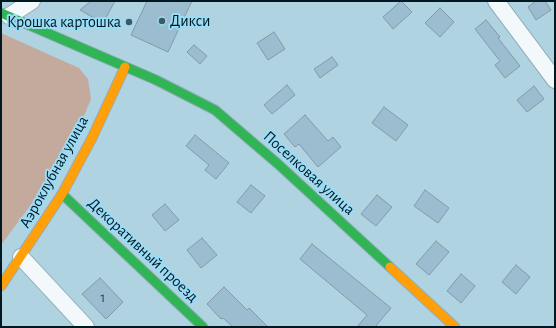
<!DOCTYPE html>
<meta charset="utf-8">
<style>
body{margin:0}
#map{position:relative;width:556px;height:328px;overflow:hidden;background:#afd3e1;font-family:"Alegreya Sans",sans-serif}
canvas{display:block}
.frame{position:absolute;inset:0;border:2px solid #001821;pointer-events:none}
</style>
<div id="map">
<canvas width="556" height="328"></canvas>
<div class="frame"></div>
</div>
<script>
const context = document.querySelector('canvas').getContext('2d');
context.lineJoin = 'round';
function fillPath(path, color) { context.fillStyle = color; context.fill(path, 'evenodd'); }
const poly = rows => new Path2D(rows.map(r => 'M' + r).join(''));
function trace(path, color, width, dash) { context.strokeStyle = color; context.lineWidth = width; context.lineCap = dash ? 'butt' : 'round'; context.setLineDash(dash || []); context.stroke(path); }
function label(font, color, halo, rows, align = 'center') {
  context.font = font + ' "Alegreya Sans",sans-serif'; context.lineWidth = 4; context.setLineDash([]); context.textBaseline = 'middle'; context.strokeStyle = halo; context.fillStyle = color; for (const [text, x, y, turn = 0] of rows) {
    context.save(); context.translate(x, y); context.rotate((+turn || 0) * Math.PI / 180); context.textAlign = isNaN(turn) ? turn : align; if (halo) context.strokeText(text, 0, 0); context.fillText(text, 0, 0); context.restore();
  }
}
const green = poly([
 [1,33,79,68,88,79,91,99,79,128,30,206,1,245]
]);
const building = poly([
 [91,1,115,1,103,23,80,10,91,1],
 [147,1,192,1,168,52,131,35,147,1],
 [401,1,412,12,393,29,383,17,401,1],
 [536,1,545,1,551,10,536,20,528,7,536,1],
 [440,8,454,22,440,37,425,23,440,8],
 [486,20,500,37,498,38,520,66,505,78,495,65,500,61,475,29,486,20],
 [274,32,285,49,268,60,257,43,274,32],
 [194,45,207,56,200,64,187,52,194,45],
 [332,57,338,65,320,78,314,69,332,57],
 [287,85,295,95,272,114,264,105,287,85],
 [534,86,544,99,527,112,517,100,534,86],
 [384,107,408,125,396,141,372,123,384,107],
 [305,115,328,141,333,137,341,147,318,167,299,144,295,147,284,134,305,115],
 [195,135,229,163,216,179,205,170,209,165,186,146,195,135],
 [251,185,265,196,251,213,237,202,251,185],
 [425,190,449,208,438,223,414,206,425,190],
 [377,195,392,207,376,226,361,214,377,195],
 [165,204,179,220,165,231,152,215,165,204],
 [202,238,217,255,201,268,187,250,202,238],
 [436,241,449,252,429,275,416,264,436,241],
 [312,244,391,308,375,327,357,327,367,315,300,259,312,244],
 [516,265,530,277,516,294,502,282,516,265],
 [461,274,475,286,461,303,447,291,461,274],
 [100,278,123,302,106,319,82,294,100,278],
 [224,287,247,310,249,308,268,327,233,327,223,318,221,319,207,304,224,287]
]);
const street = poly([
 [496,1,555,80],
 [9,16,32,1],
 [21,257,86,327]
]);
const fast = poly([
 [1,13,156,80,215,110,278,164,390,267],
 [62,194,203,327]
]);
const slow = poly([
 [390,267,455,327],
 [1,286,62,194,92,138,125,67]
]);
const markers = [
 [162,21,4,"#3d5964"],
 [129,22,4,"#3d5964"]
];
const numberNames = [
 ["1",103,298]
];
const poiNames = [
 ["Дикси",170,21],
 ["Крошка картошка",121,22,"right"]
];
const streetNames = [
 ["Аэроклубная улица",54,172,-61],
 ["Поселковая улица",309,173,42],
 ["Декоративный проезд",143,250,43]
];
fillPath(green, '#c4aa9d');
fillPath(building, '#9cbccf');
trace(building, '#829aa8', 1);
trace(street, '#91aeb9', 18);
trace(fast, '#91aeb9', 11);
trace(slow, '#91aeb9', 11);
trace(street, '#f3f8fa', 16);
trace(fast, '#30b455', 9);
trace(slow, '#ff9f0a', 9);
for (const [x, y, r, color] of markers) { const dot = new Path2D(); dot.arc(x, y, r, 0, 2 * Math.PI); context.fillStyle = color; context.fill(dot); trace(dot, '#9adcf6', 1.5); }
label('14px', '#28424e', null, numberNames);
label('16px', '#001821', '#9adcf6', poiNames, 'left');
label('16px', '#001821', '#9adcf6', streetNames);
</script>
